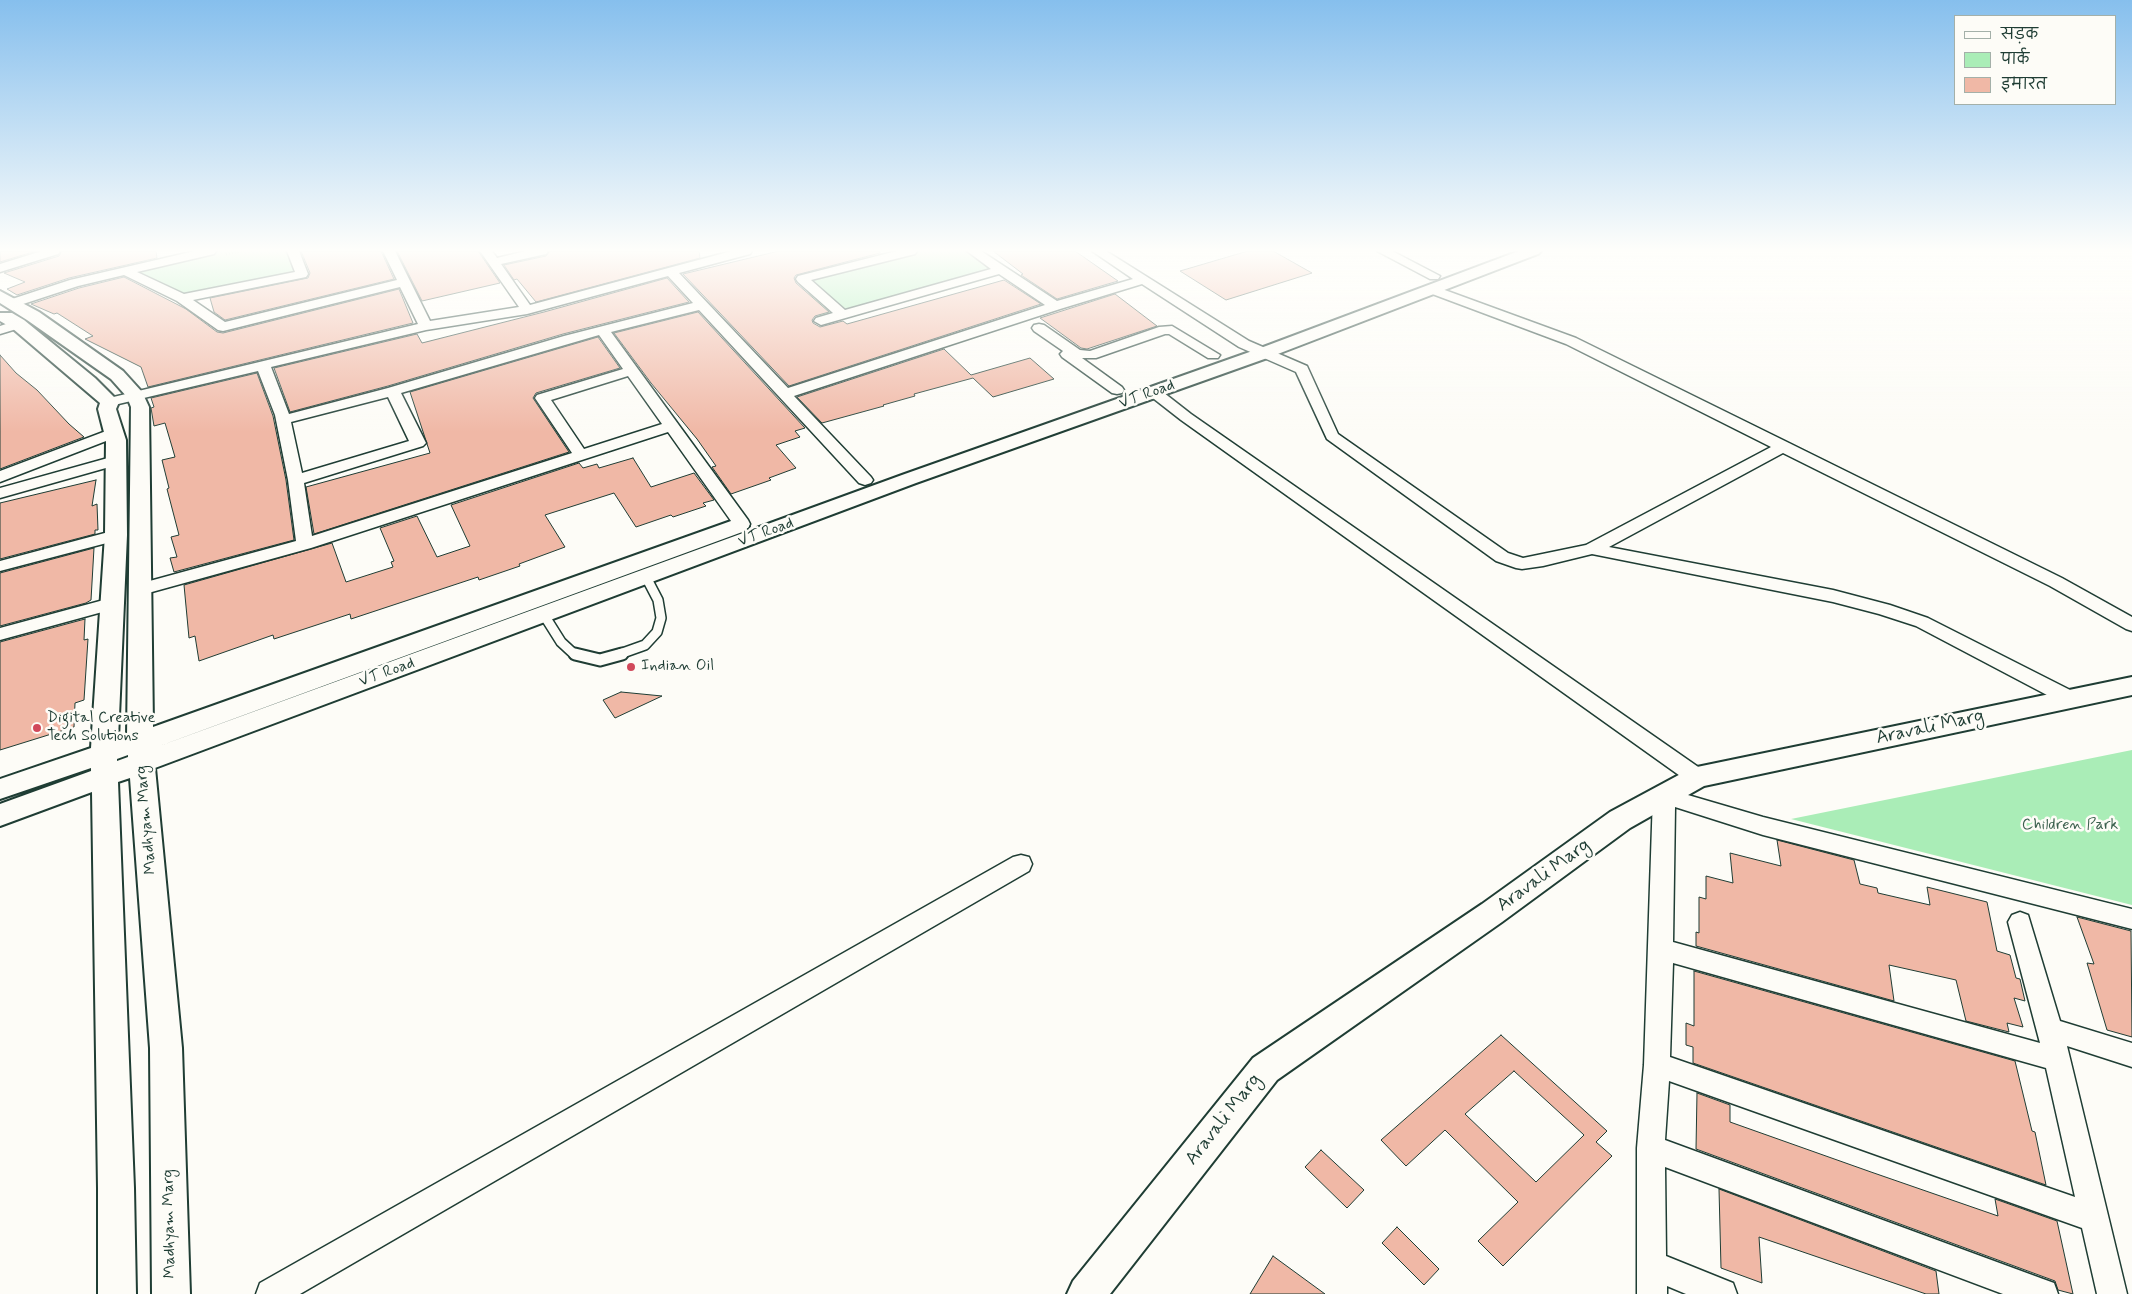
<!DOCTYPE html>
<meta charset="utf-8">
<style>
body{margin:0}
#map{position:relative;width:2132px;height:1294px;overflow:hidden;background:#fdfcf7;font-family:Mynerve,"Playpen Sans Deva",sans-serif}
canvas{display:block}
.legend{position:absolute;left:1954px;top:15px;width:162px;height:90px;box-sizing:border-box;background:#fdfcf7;border:1px solid #a4b0a9;margin:0;padding:6px 9px;list-style:none;font-size:15px;color:#1f3d34}
.legend li{display:flex;align-items:center;gap:10px;height:25px}
.legend b{width:25px;border:1px solid #a4b0a9}
</style>
<div id="map">
<canvas width="2132" height="1294"></canvas>
<ul class="legend">
<li><b style="height:6px;background:#fdfcf7"></b>सड़क</li>
<li><b style="height:14px;background:#aaedb7"></b>पार्क</li>
<li><b style="height:14px;background:#f0b8a6"></b>इमारत</li>
</ul>
</div>
<script>
const context = document.querySelector('canvas').getContext('2d');
context.lineJoin = 'round';
function fillPath(path, color) { context.fillStyle = color; context.fill(path, 'evenodd'); }
const poly = rows => new Path2D(rows.map(r => 'M' + r).join(''));
function trace(path, color, width, dash) { context.strokeStyle = color; context.lineWidth = width; context.lineCap = dash ? 'butt' : 'round'; context.setLineDash(dash || []); context.stroke(path); }
function label(font, color, halo, rows, align = 'center') {
  context.font = font + ' Mynerve,sans-serif'; context.lineWidth = 5; context.setLineDash([]); context.textBaseline = 'middle'; context.strokeStyle = halo; context.fillStyle = color; for (const [text, x, y, turn = 0] of rows) {
    context.save(); context.translate(x, y); context.rotate((+turn || 0) * Math.PI / 180); context.textAlign = isNaN(turn) ? turn : align; if (halo) context.strokeText(text, 0, 0); context.fillText(text, 0, 0); context.restore();
  }
}
const green = poly([
 [210,251,293,251,302,274,182,298,124,270],
 [911,251,973,251,1000,270,821,321,802,279],
 [2132,750,2132,905,1791,819]
]);
const building = poly([
 [0,251,36,251,0,262,0,251],
 [62,251,156,251,157,258,69,278,17,295,7,289,25,282,4,273,59,256,62,251],
 [301,251,381,251,394,279,225,320,214,312,210,298,308,278,310,273,301,251],
 [397,251,478,251,500,283,422,301,397,251],
 [550,251,699,251,700,258,536,302,517,279,514,280,504,265,546,256,550,251],
 [779,251,879,251,880,253,796,275,794,278,796,283,829,312,815,316,812,320,813,323,820,327,843,321,847,324,1004,280,1041,304,789,386,683,274,779,251],
 [993,251,1075,251,1118,281,1057,299,1021,275,1023,274,993,251],
 [1248,251,1273,251,1312,273,1226,300,1180,271,1248,251],
 [124,277,186,309,217,332,223,333,399,289,413,323,148,387,141,367,85,339,93,336,57,313,54,314,31,304,79,288,124,277],
 [667,278,689,302,563,334,388,386,290,412,274,368,417,334,422,343,544,312,667,278],
 [1115,294,1157,326,1087,349,1081,348,1040,318,1115,294],
 [698,312,805,428,795,431,800,437,776,445,796,468,769,478,771,480,731,494,712,467,716,466,697,439,651,383,614,333,698,312],
 [598,337,620,368,536,393,533,398,569,452,314,534,306,487,430,453,410,392,598,337],
 [944,349,971,375,1030,358,1054,379,993,397,973,378,914,394,915,396,883,405,884,406,822,423,797,397,944,349],
 [0,355,16,373,37,390,69,424,84,437,0,469,0,355],
 [257,373,273,416,286,480,294,540,174,572,170,558,177,557,171,537,179,535,167,489,169,488,162,460,175,457,165,423,154,426,151,408,154,407,151,398,257,373],
 [633,458,651,487,694,473,714,500,703,503,706,506,673,517,671,515,636,527,614,493,545,515,565,547,519,564,520,566,479,580,478,577,351,619,350,614,274,639,273,635,199,661,195,636,189,638,184,585,332,543,346,582,393,567,391,562,394,561,380,528,417,516,437,557,470,546,451,505,579,463,583,468,597,464,599,468,633,458],
 [96,480,92,506,97,504,98,530,95,530,95,534,0,559,0,503,96,480],
 [94,548,91,600,86,603,0,626,0,573,94,548],
 [85,619,84,640,88,639,84,700,75,703,74,727,0,750,0,642,85,619],
 [621,692,662,696,615,718,603,700,621,692],
 [1777,840,1854,860,1860,884,1877,888,1878,893,1930,905,1927,887,1987,902,1997,951,2010,955,2016,978,2020,979,2025,1001,2014,998,2023,1027,2007,1023,2009,1032,1966,1021,1956,980,1889,965,1894,1001,1696,946,1696,932,1699,933,1699,897,1706,899,1706,876,1733,883,1730,853,1781,866,1777,840],
 [2077,917,2131,931,2132,1037,2107,1030,2087,963,2094,964,2077,917],
 [1694,971,2015,1061,2032,1131,2035,1132,2046,1185,1693,1063,1693,1047,1686,1045,1686,1023,1694,1026,1694,971],
 [1501,1035,1607,1131,1596,1142,1612,1156,1503,1266,1478,1241,1518,1202,1445,1130,1406,1166,1381,1140,1501,1035],
 [1514,1071,1584,1135,1536,1182,1465,1114,1514,1071],
 [1697,1093,1730,1105,1730,1122,1871,1172,1998,1216,1995,1199,2057,1221,2073,1294,2058,1290,2055,1281,1696,1149,1697,1093],
 [1321,1150,1364,1190,1347,1208,1305,1167,1321,1150],
 [1719,1189,1936,1271,1939,1294,1926,1294,1759,1237,1762,1283,1721,1268,1719,1189],
 [1397,1227,1439,1269,1424,1285,1382,1243,1397,1227],
 [1273,1256,1325,1294,1250,1294,1273,1256]
]);
const path = poly([
 [226,254,242,251]
]);
const serviceFar1 = poly([
 [544,615,561,642,574,654,580,655],
 [617,655,645,645,657,632,661,618,658,600,646,577]
]);
const service = poly([
 [575,654,600,660,622,654]
]);
const minor = poly([
 [42,251,60,251,58,254,0,272,0,264,42,251],
 [195,251,216,251,214,254,137,272,184,294,295,272,287,251,299,251,308,274,306,277,193,300,225,322,397,280,383,251,395,251,430,321,519,307,480,251,492,251,497,258,526,251,548,251,546,254,501,264,530,305,732,251,752,251,750,254,679,273,788,388,1045,305,999,274,821,325,814,321,816,318,833,313,798,282,796,279,798,276,897,251,917,251,915,254,811,280,845,310,991,269,967,251,981,251,1057,301,1133,279,1092,251,1106,251,1249,341,1307,366,1338,434,1508,553,1523,558,1586,545,1771,447,1566,344,1427,292,1425,289,1431,285,1576,338,1789,443,2062,578,2132,617,2132,631,2126,629,2050,586,1783,453,1609,547,1833,590,1890,605,1928,618,2078,694,2081,699,2078,704,2071,706,2064,704,1916,626,1879,614,1833,602,1592,554,1543,566,1522,569,1516,568,1496,561,1327,439,1296,372,1239,347,1142,284,1060,309,794,396,871,477,873,480,871,483,865,485,859,483,699,310,611,332,748,520,750,524,748,528,736,528,668,432,311,548,141,595,135,593,132,589,135,585,296,541,288,480,275,415,258,371,110,406,105,405,103,402,105,399,418,324,400,287,223,331,218,330,177,301,124,275,78,286,14,307,8,303,9,300,70,280,195,251],
 [668,276,693,303,564,336,388,388,289,414,271,367,426,330,527,314,668,276],
 [599,335,623,369,537,395,535,398,572,453,312,536,304,483,423,446,426,443,401,393,599,335],
 [628,376,662,424,584,449,551,400,628,376],
 [388,397,409,441,302,473,291,422,388,397],
 [1377,251,1392,251,1440,276,1438,279,1430,279,1377,251],
 [18,320,25,324,23,327,0,334,0,326,18,320],
 [1039,324,1044,325,1080,350,1090,351,1159,327,1172,326,1220,355,1218,358,1208,358,1169,334,1165,334,1096,358,1082,358,1122,387,1124,390,1122,393,1117,394,1112,393,1062,357,1060,354,1063,351,1034,331,1032,328,1034,325,1039,324],
 [1154,388,1159,389,1191,414,1704,771,1707,777,1704,783,1697,785,1690,783,1181,420,1149,395,1147,392,1149,389,1154,388],
 [114,428,119,430,122,433,119,436,0,482,0,471,114,428],
 [115,456,120,458,123,461,120,464,0,498,0,488,115,456],
 [116,530,122,531,124,535,122,539,0,571,0,561,116,530],
 [111,598,117,600,120,604,117,608,0,640,0,628,111,598],
 [1664,788,1763,817,2132,909,2132,929,1763,835,1675,807,1673,942,2040,1043,2008,922,2012,915,2020,912,2028,915,2060,1021,2132,1043,2132,1067,2067,1046,2127,1294,2097,1294,2082,1228,1669,1081,1665,1140,2043,1279,2054,1283,2058,1294,2003,1294,1665,1167,1666,1256,1733,1283,1737,1294,1686,1294,1667,1286,1667,1294,1637,1294,1637,1148,1644,1065,1653,796,1656,790,1664,788],
 [1673,963,2046,1068,2075,1197,1670,1057,1673,963],
 [1021,855,1029,857,1032,864,1029,871,300,1294,256,1294,260,1283,1013,857,1021,855]
]);
const tertiary = poly([
 [1519,251,1541,251,1538,254,1270,357,916,483,155,768,182,1048,190,1294,152,1294,150,1048,130,778,118,782,134,1188,136,1294,98,1294,98,1188,92,792,0,826,0,804,91,771,91,768,0,799,0,779,91,748,105,535,106,440,98,409,100,403,12,328,0,321,0,313,12,313,24,320,95,378,119,402,116,409,126,440,127,535,118,739,127,736,131,407,127,397,111,379,27,320,0,303,0,291,39,312,123,371,142,392,149,407,153,727,731,521,738,520,745,521,749,526,745,531,154,748,902,475,1258,349,1519,251],
 [128,755,128,757,117,761,117,759,128,755],
 [2132,677,2132,695,1704,786,1630,828,1502,922,1277,1080,1110,1294,1067,1294,1073,1281,1253,1058,1482,904,1610,812,1688,770,1697,767,2132,677]
]);
const markers = [
 [631,667,5,"#d1495b"],
 [37,728,5,"#d1495b"]
];
const streetNames = [
 ["VT Road",1147,395,-20],
 ["VT Road",766,533,-20],
 ["VT Road",387,673,-20],
 ["Madhyam Marg",147,820,-95],
 ["Madhyam Marg",170,1224,-91]
];
const poiNames = [
 ["Indian Oil",641,667],
 ["Digital Creative",47,719],
 ["Tech Solutions",47,737]
];
const parkNames = [
 ["Children Park",2070,826]
];
const nearStreetnames = [
 ["Aravali Marg",1930,728,-12],
 ["Aravali Marg",1544,876,-36],
 ["Aravali Marg",1224,1120,-52]
];
fillPath(green, '#aaedb7');
fillPath(building, '#f0b8a6');
trace(building, '#1f3d34', 1);
trace(serviceFar1, '#1f3d34', 12);
trace(service, '#1f3d34', 15);
trace(minor, '#1f3d34', 3);
trace(tertiary, '#1f3d34', 4);
trace(path, '#1f3d34', 2.5, [0.5, 2.5]);
trace(serviceFar1, '#fdfcf7', 9);
trace(service, '#fdfcf7', 11);
fillPath(minor, '#fdfcf7');
fillPath(tertiary, '#fdfcf7');
const sky = context.createLinearGradient(0, 0, 0, 432);
sky.addColorStop(0, '#86bfed');
sky.addColorStop(0.58, '#fefefb');
sky.addColorStop(1, '#fefefb00');
context.fillStyle = sky;
context.fillRect(0, 0, 2132, 432);
for (const [x, y, r, color] of markers) { const dot = new Path2D(); dot.arc(x, y, r, 0, 2 * Math.PI); context.fillStyle = color; context.fill(dot); trace(dot, '#fdfcf7', 2); }
label('16px', '#1f3d34', '#fdfcf7', streetNames);
label('16px', '#1f3d34', '#fdfcf7', poiNames, 'left');
label('16px', '#3b604e', '#fdfcf7', parkNames);
label('19px', '#1f3d34', '#fdfcf7', nearStreetnames);
</script>
